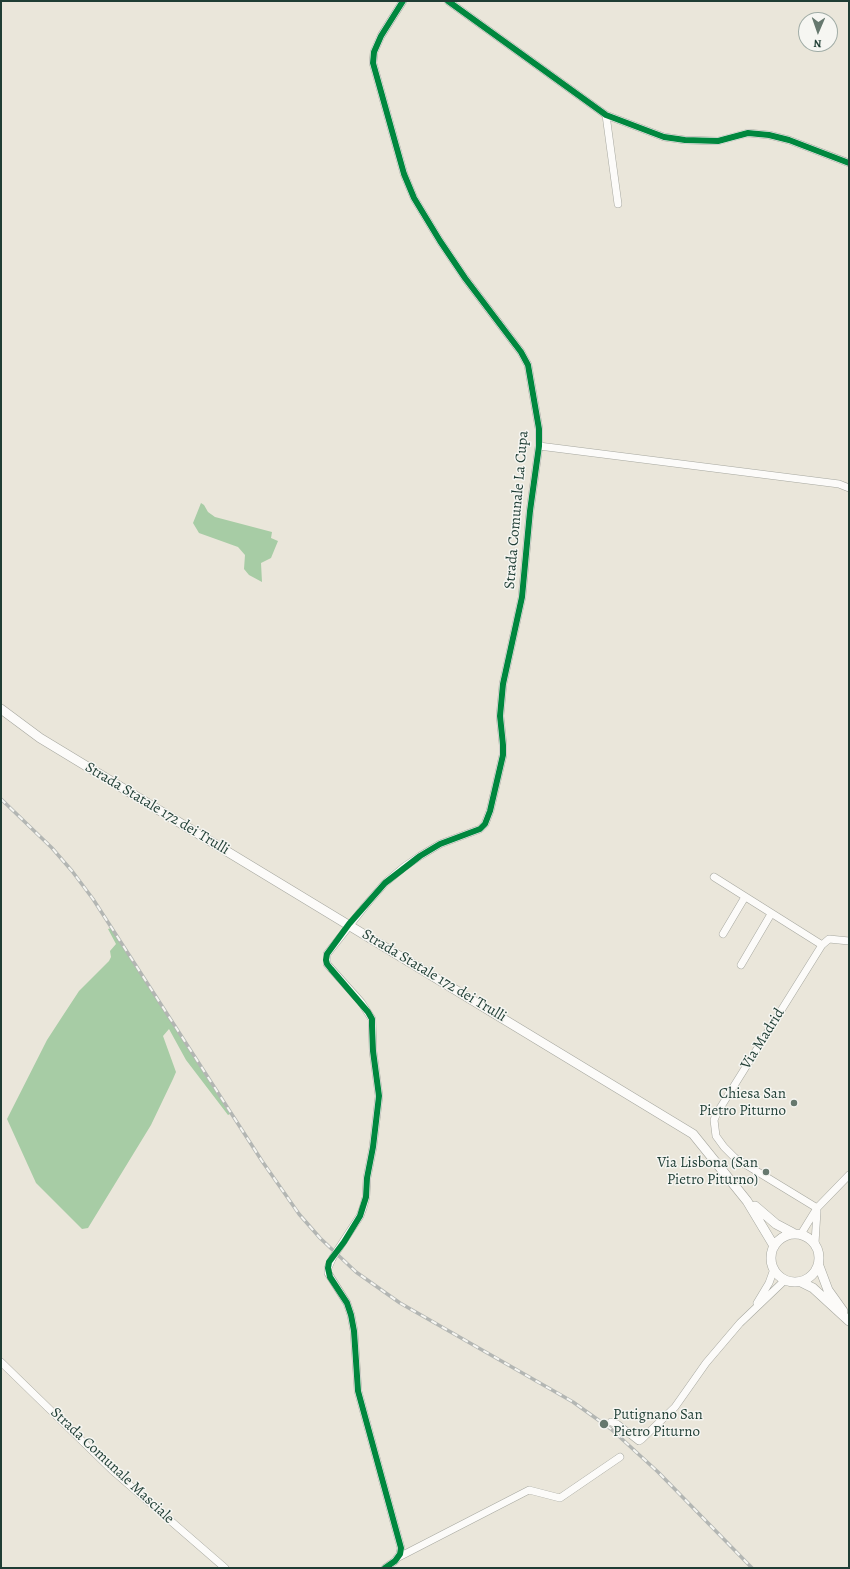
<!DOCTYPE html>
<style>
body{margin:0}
#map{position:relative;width:850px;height:1569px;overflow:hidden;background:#eae6da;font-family:Alegreya,serif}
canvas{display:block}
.frame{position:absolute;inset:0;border:2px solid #1f3d34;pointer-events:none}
.north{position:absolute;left:798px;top:12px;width:40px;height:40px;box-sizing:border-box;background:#f6f6f2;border:1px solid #a0aca6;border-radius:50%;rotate:182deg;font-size:11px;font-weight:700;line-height:16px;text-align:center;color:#1f3d34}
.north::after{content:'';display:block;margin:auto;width:14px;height:18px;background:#66786e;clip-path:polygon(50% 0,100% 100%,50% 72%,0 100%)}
</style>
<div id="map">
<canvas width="850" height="1569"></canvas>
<div class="frame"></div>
<div class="north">N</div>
</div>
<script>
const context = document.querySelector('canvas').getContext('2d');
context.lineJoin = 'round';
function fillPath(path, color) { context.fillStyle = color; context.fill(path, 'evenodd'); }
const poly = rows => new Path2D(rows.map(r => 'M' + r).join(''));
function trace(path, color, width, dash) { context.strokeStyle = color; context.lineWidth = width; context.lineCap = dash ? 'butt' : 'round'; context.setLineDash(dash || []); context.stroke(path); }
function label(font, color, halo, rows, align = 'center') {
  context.font = font + ' Alegreya,serif'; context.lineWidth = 3; context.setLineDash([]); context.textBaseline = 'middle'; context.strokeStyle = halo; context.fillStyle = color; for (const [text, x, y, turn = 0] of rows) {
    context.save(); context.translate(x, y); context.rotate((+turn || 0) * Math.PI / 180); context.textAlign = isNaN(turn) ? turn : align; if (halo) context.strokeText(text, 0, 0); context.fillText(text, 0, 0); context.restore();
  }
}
const forest = poly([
 [201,503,204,505,208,512,215,517,272,532,271,538,278,541,271,558,261,563,262,582,249,575,244,569,245,555,238,547,199,533,193,523],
 [111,928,230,1114,228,1115,186,1060,169,1029,163,1036,176,1072,173,1079,151,1125,88,1228,82,1229,36,1183,7,1119,47,1040,60,1020,79,991,109,961,111,957,110,951,116,944,108,929]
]);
const minor = poly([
 [448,1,606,115,664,137,685,140,718,141,748,133,769,135,789,140,849,163],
 [606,115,618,204],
 [539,446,839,484,849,488],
 [714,877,822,945],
 [723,934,745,897],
 [741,965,771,914],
 [817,1208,735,1158,724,1147,716,1136,714,1120,717,1113,822,945,829,939,849,941],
 [801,1234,817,1208,849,1175],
 [815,1243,817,1211],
 [337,1251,360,1216,363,1208,366,1197,367,1178,373,1147,379,1096,373,1051,372,1019,361,1002,327,964,327,954,365,906,385,883,404,867,420,856,440,844,480,829,485,824,490,811,503,755,503,745,500,716,503,684,522,597,530,511,539,446,539,429,528,365,521,352,465,278,440,241,414,198,404,174,373,63,374,52,381,36,403,1],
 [332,1259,328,1268,328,1273,347,1303,351,1315,354,1331,358,1391,401,1548,400,1554,395,1561,385,1568],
 [757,1303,769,1283,774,1269],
 [1,1362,112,1470,225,1568],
 [611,1422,617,1424,639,1441,642,1439,675,1407,706,1363,740,1323,785,1280],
 [397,1558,529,1490,560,1498,620,1457]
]);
const major = poly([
 [1,709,40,738,693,1134,747,1201,774,1246],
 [755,1206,776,1224,793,1233],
 '771 1258a24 24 0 1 1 48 0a24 24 0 1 1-48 0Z',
 [819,1266,828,1290,843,1311],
 [801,1282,813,1288,849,1321]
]);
const rail = poly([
 [1,799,52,848,72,871,93,899,262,1161,299,1214,320,1238,356,1272,400,1303,573,1402,611,1429,658,1472,752,1568]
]);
const minorBridge = poly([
 [332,1259,337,1251]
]);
const cycleway = poly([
 [448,1,606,115,664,137,685,140,718,141,748,133,769,135,789,140,849,163],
 [385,1568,395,1561,400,1554,401,1548,358,1391,354,1331,351,1315,347,1303,330,1277,328,1268,329,1262,344,1242,360,1216,366,1197,367,1178,373,1147,379,1096,373,1051,372,1026,372,1019,368,1012,331,969,327,964,326,960,327,954,349,924,385,883,420,856,440,844,480,829,485,824,490,811,503,755,503,745,500,716,503,684,522,597,530,511,539,446,539,429,528,365,521,352,465,278,440,241,414,198,404,174,373,63,374,52,381,36,403,1]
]);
const markers = [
 [794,1103,4,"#66786e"],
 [766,1172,4,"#66786e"],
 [604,1424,5,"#66786e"]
];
const streetNames = [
 ["Strada Comunale La Cupa",517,510,-85],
 ["Strada Statale 172 dei Trulli",157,809,31],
 ["Strada Statale 172 dei Trulli",434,976,31],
 ["Via Madrid",763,1039,-58],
 ["Strada Comunale Masciale",112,1466,43]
];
const poiNames = [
 ["Chiesa San",786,1094],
 ["Pietro Piturno",786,1111],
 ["Via Lisbona (San",758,1163],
 ["Pietro Piturno)",758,1180],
 ["Putignano San",613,1415,"left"],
 ["Pietro Piturno",613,1432,"left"]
];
fillPath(forest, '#a7cca5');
trace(minor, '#a6a79f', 8);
trace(major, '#a6a79f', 10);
trace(minor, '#fcfbf9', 7);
trace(major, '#fcfbf9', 9);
trace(rail, '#b3b6b3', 3.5);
trace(rail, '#f6f6f2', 2, [6]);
trace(minorBridge, '#a6a79f', 8, []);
trace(minorBridge, '#fcfbf9', 7);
trace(cycleway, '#00873e', 6);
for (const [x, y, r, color] of markers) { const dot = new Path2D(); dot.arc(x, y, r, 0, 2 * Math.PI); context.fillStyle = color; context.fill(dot); trace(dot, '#f6f6f2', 1.5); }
label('15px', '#1f3d34', '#f6f6f2', streetNames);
label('15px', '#1f3d34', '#f6f6f2', poiNames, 'right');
</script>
